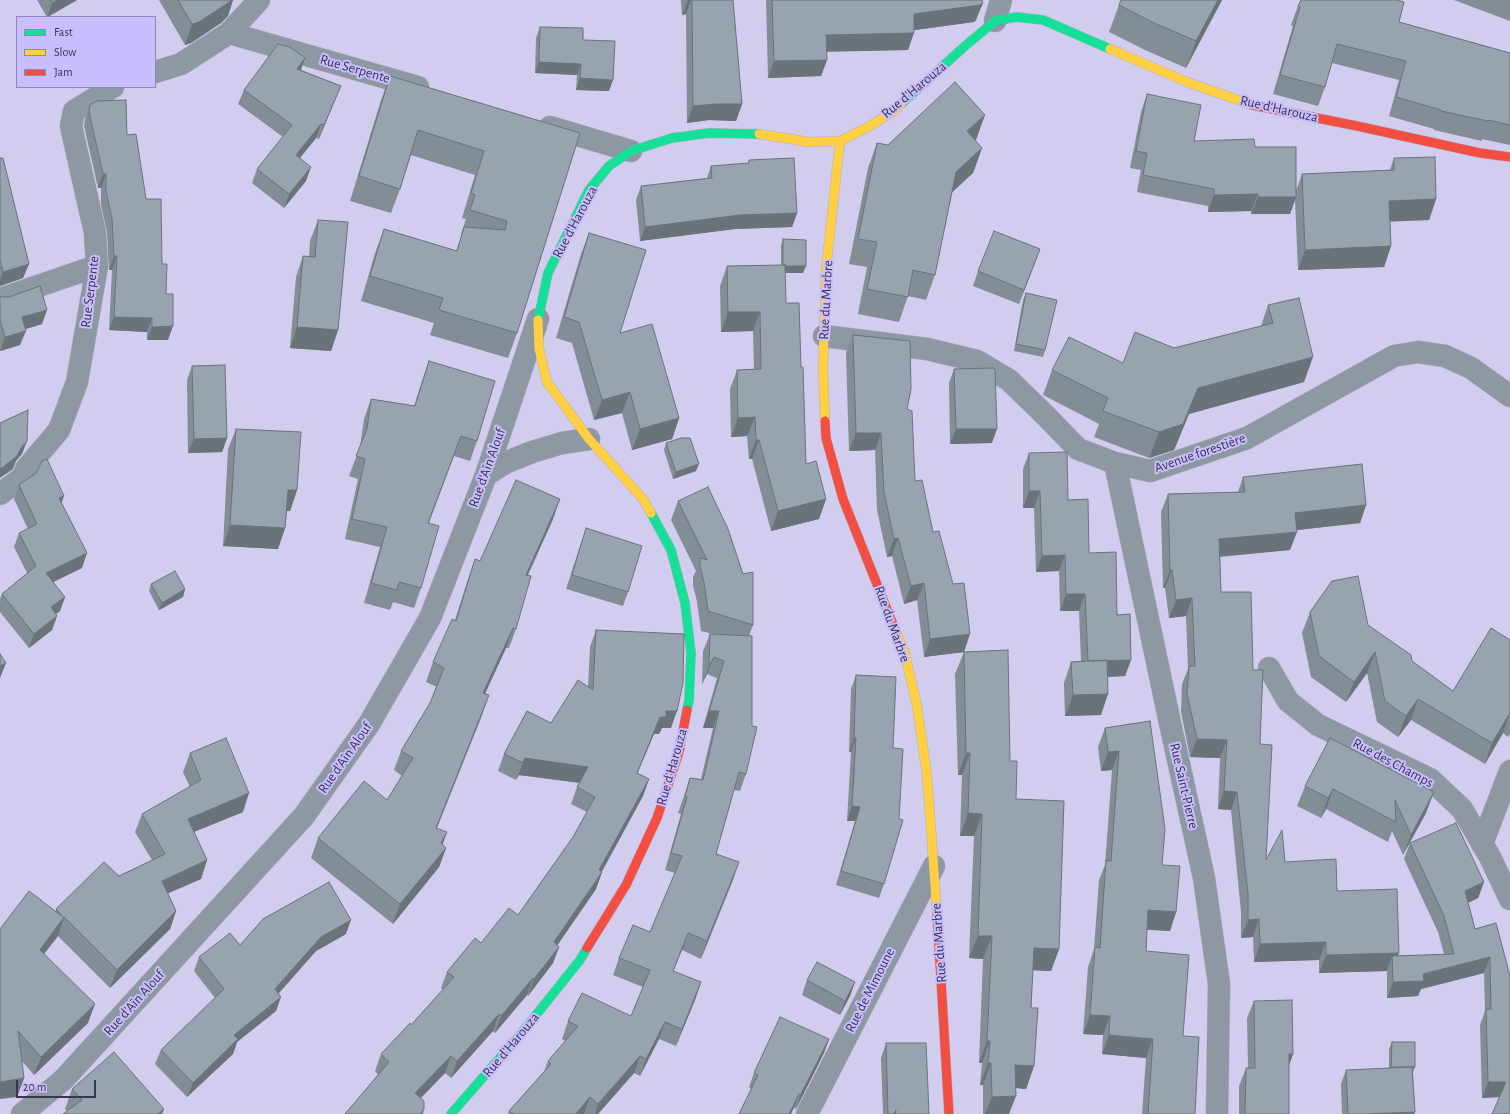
<!DOCTYPE html>
<meta charset="utf-8">
<style>
body{margin:0}
#map{position:relative;width:1510px;height:1114px;overflow:hidden;background:#d2ccee;font-family:"Alegreya Sans",sans-serif}
canvas{display:block}
.legend{position:absolute;left:16px;top:16px;width:140px;height:72px;box-sizing:border-box;background:#c8bdfd;border:1px solid #8f87b7;margin:0;padding:5px 7px;list-style:none;font-size:12px;color:#39354e}
.legend li{display:flex;align-items:center;gap:8px;height:20px}
.legend b{width:20px;border:1px solid #8f87b7}
.scale{position:absolute;left:16px;top:1080px;width:80px;height:18px;box-sizing:border-box;border:2px solid #39354e;border-top:0;padding-left:5px;font-size:12px;line-height:14px;white-space:nowrap;color:#39354e;-webkit-text-stroke:3px #c8bdfd;paint-order:stroke}
</style>
<div id="map">
<canvas width="1510" height="1114"></canvas>
<ul class="legend">
<li><b style="height:5px;background:#16e098"></b>Fast</li>
<li><b style="height:5px;background:#ffcf43"></b>Slow</li>
<li><b style="height:5px;background:#f24e42"></b>Jam</li>
</ul>
<div class="scale">20 m</div>
</div>
<script>
const context = document.querySelector('canvas').getContext('2d');
context.lineJoin = 'round';
const poly = rows => new Path2D(rows.map(r => 'M' + r).join(''));
function trace(path, color, width, dash) { context.strokeStyle = color; context.lineWidth = width; context.lineCap = dash ? 'butt' : 'round'; context.setLineDash(dash || []); context.stroke(path); }
function fillPath(path, color) { context.fillStyle = color; context.fill(path, 'evenodd'); }
function label(font, color, halo, rows, align = 'center') {
  context.font = font + ' "Alegreya Sans",sans-serif'; context.lineWidth = 4; context.setLineDash([]); context.textBaseline = 'middle'; context.strokeStyle = halo; context.fillStyle = color; for (const [text, x, y, turn = 0] of rows) {
    context.save(); context.translate(x, y); context.rotate((+turn || 0) * Math.PI / 180); context.textAlign = isNaN(turn) ? turn : align; if (halo) context.strokeText(text, 0, 0); context.fillText(text, 0, 0); context.restore();
  }
}
const street = poly([
 [995,21,1001,0],
 [229,33,259,0],
 [155,72,181,64,229,33,418,87],
 [550,127,631,151],
 [0,299,97,266],
 [824,336,927,349,977,361,1009,380,1045,415,1078,449,1115,463,1150,471,1247,438,1394,356,1418,352,1445,356,1471,368,1510,396],
 [1115,463,1170,723,1204,878,1219,984,1217,1114],
 [486,475,507,462,532,452,562,443,589,439],
 [0,494,23,477,26,469,59,430,77,382,97,266,95,233,71,126,74,111,113,87],
 [1269,668,1288,701,1318,725,1430,779,1462,809,1490,857,1510,899],
 [1482,844,1510,771],
 [22,1114,63,1080,304,816,369,724,430,618,486,475,538,319],
 [807,1114,934,866]
]);
const fast = poly([
 [901,104,965,46,995,21,1016,17,1043,20,1110,49],
 [538,320,548,273,589,190,609,166,631,151,672,138,709,133,759,134],
 [651,513,671,550,685,603,691,653,689,701,687,710],
 [451,1114,520,1035,580,960,587,948]
]);
const slow = poly([
 [1110,49,1187,82,1252,105],
 [759,134,809,142,840,141,870,126,895,110,901,104],
 [538,320,539,349,547,382,589,439,643,499,651,513],
 [825,421,823,369,826,269,840,141],
 [896,632,905,654,917,706,927,775,937,913]
]);
const jam = poly([
 [1252,105,1357,126,1480,153,1510,157],
 [825,421,826,438,843,499,896,632],
 [937,913,949,1114],
 [587,948,626,885,657,818,679,752,687,710]
]);
const wall = poly([
 [37,0,77,0,48,17,47,17],
 [159,0,233,0,228,16,221,23,191,43,185,45],
 [681,0,733,0,742,104,736,121,709,120,687,123,686,14,682,15],
 [766,0,982,0,976,20,974,22,914,30,908,50,827,51,827,60,821,76,768,78],
 [1222,0,1186,68,1145,50,1109,32,1119,5],
 [1454,0,1510,0,1510,21],
 [1298,6,1399,22,1510,53,1510,145,1482,139,1482,141,1434,130,1434,129,1389,116,1399,80,1332,63,1325,87,1318,106,1273,94,1293,26,1291,25],
 [540,27,583,40,609,91,576,90,577,75,535,73,536,38],
 [305,58,301,70,341,86,335,100,319,139,316,138,300,158,306,181,284,208,252,183,257,169,283,137,238,104,244,90],
 [390,76,580,133,517,333,508,358,430,335,434,323,361,301,375,253,384,229,456,251,462,235,461,234,466,219,462,218,475,175,411,155,400,189,391,213,350,201,381,100],
 [1147,94,1194,141,1255,147,1296,191,1302,174,1390,170,1394,158,1436,199,1429,220,1390,221,1391,246,1384,267,1298,270,1295,200,1290,214,1251,214,1251,211,1208,212,1208,206,1137,192,1141,170,1130,168,1141,112],
 [90,105,127,135,146,199,162,264,166,294,168,340,147,340,147,332,109,330,112,270,109,270,107,232,101,205,101,188,98,188,84,126,85,119],
 [976,140,975,141,982,148,973,173,952,192,935,275,926,300,908,296,899,322,858,314,867,267,849,264,868,168,877,143,888,145],
 [0,158,29,264,23,278,0,286],
 [749,160,797,213,792,227,735,229,640,241,636,200,641,186,707,178,711,166,748,163],
 [318,220,338,330,331,351,290,348,296,277,303,256,309,257,310,241],
 [589,233,620,333,679,418,672,439,632,450,622,413,594,420,572,343,556,338,581,254],
 [783,239,803,273,785,273,786,303,801,367,806,464,826,499,819,519,771,531,752,459,749,459,747,436,731,437,730,389,737,370,754,369,753,331,721,332,720,286,727,266,781,265,781,246],
 [1040,249,1019,304,973,286,978,271],
 [1026,293,1045,350,1043,357,1014,351,1023,300],
 [0,296,42,324,25,329,20,345,0,351],
 [1268,305,1304,382,1189,414,1174,450,1149,458,1094,437,1099,424,1043,395,1052,370,1123,363,1174,348,1261,326],
 [853,335,907,409,915,481,933,532,964,651,1010,761,1016,799,1059,949,1051,971,1033,970,1031,1008,1034,1066,1026,1089,1016,1088,1009,1114,983,1114,983,1085,980,1085,982,1063,979,1063,983,959,969,958,974,836,960,836,962,775,958,775,955,674,964,652,924,657,917,600,904,604,892,556,887,557,877,510,875,450,849,451,846,353],
 [429,361,477,441,470,461,454,456,429,523,421,588,414,608,393,602,390,610,364,603,380,547,345,539,358,479,349,476,360,447,364,419,371,399,414,406,422,381],
 [192,366,227,438,222,452,188,453,187,380],
 [954,369,992,443,950,444,949,383],
 [236,429,297,490,290,511,287,511,285,528,278,549,223,546,228,449],
 [666,443,696,471,673,479,664,450],
 [1029,453,1068,500,1089,553,1117,615,1131,660,1125,676,1107,677,1101,715,1065,716,1064,683,1071,662,1081,661,1079,611,1060,611,1059,571,1036,572,1034,508,1023,508,1023,469],
 [1243,477,1366,505,1360,523,1297,530,1290,550,1220,557,1221,592,1253,670,1260,744,1266,860,1285,862,1337,891,1398,956,1444,954,1438,932,1404,859,1410,843,1484,882,1478,898,1468,903,1475,929,1496,923,1499,1097,1482,1098,1480,1025,1485,1011,1484,973,1421,989,1418,996,1387,998,1387,971,1319,973,1319,960,1254,962,1253,937,1241,938,1241,912,1231,810,1218,809,1220,758,1190,757,1181,712,1182,684,1188,669,1186,616,1169,618,1165,588,1163,588,1161,512,1168,494,1238,492],
 [19,485,62,503,82,568,53,582,65,597,60,611,56,614,57,616,52,630,29,648,0,612,0,599,2,594,27,573,14,547,19,533,28,529,14,499],
 [678,501,753,625,749,636,746,774,740,791,734,790,716,854,739,862,701,959,682,950,673,971,701,982,695,1000,676,1046,659,1039,640,1076,634,1073,598,1114,508,1114,509,1111,544,1072,548,1061,565,1041,562,1039,568,1021,631,1016,643,987,613,975,619,958,650,932,675,873,665,870,681,814,678,813,684,796,690,778,701,779,713,728,703,728,717,678,707,674,702,684,703,651,710,634,713,634,701,631,697,602,693,585,693,577,696,571,671,520],
 [553,519,528,575,516,629,509,648,506,648,485,694,482,715,437,828,443,845,446,848,439,867,393,924,311,858,318,838,387,800,402,776,394,770,401,751,430,703,437,687,426,682,433,662,455,620,468,579,475,559,480,561],
 [586,528,628,592,623,606,566,589,581,543],
 [151,584,185,589,183,597,159,610,149,591],
 [1310,612,1368,625,1412,661,1453,691,1510,640,1510,734,1508,737,1503,733,1485,764,1411,720,1398,737,1377,722,1367,673,1346,702,1311,677,1302,633],
 [596,630,671,728,662,728,659,734,654,734,637,773,649,779,643,796,601,872,602,872,596,889,557,945,559,947,553,963,528,996,527,995,495,1033,493,1031,451,1078,445,1073,421,1098,424,1109,423,1114,345,1114,378,1075,375,1071,381,1054,411,1025,443,990,441,988,447,972,481,943,518,915,573,837,587,812,571,804,577,787,579,783,519,775,516,780,498,771,504,754,551,723,588,687,590,647],
 [856,675,884,884,879,898,836,885,855,821,847,821,851,752,849,752,851,689],
 [1150,721,1162,865,1176,912,1170,931,1147,930,1146,951,1183,1036,1195,1114,1142,1114,1146,1058,1102,1054,1103,1035,1083,1034,1088,967,1094,949,1099,880,1105,865,1112,770,1101,771,1098,747,1105,728],
 [1330,738,1426,813,1403,855,1392,831,1388,842,1326,809,1321,818,1297,806,1305,786],
 [190,753,243,812,194,832,207,860,201,879,168,893,176,911,170,929,110,988,58,936,44,954,88,1023,34,1075,22,1061,24,1078,17,1097,0,929,56,911,56,909,119,876,152,860,135,832,142,814,190,787,183,772],
 [346,934,316,951,279,993,276,1011,237,1042,233,1054,187,1097,155,1064,161,1050,215,998,194,971,199,957],
 [807,980,855,982,850,996,840,1015,802,995],
 [1254,1001,1293,1054,1289,1065,1289,1114,1239,1114,1239,1086,1246,1068,1248,1068,1247,1018],
 [829,1039,824,1053,796,1109,794,1108,791,1114,739,1114,751,1089,749,1087,754,1073],
 [1392,1042,1415,1067,1413,1072,1415,1112,1414,1114,1342,1114,1341,1084,1346,1070,1389,1068,1389,1049],
 [886,1043,929,1114,883,1114,881,1058],
 [72,1089,164,1109,162,1114,63,1114,67,1111,65,1109]
]);
const shadedWall = poly([
 [58,0,77,0,47,17,52,3],
 [231,0,233,0,228,16,221,23,191,43,185,45,192,24],
 [688,0,691,0,686,14,682,15],
 [1218,0,1222,0,1186,68,1196,41],
 [983,3,976,20,974,22,908,31,914,14],
 [914,33,908,50,820,52,826,35],
 [305,58,300,72,297,69],
 [827,60,821,76,768,78,774,61],
 [539,62,581,64,577,75,535,73],
 [580,78,613,80,609,91,576,90],
 [341,86,335,100,319,139,324,125],
 [715,104,742,104,736,121,709,120,687,123,693,106],
 [985,115,976,140,958,157,967,131],
 [321,124,316,138,291,169,296,155],
 [982,148,973,173,947,197,956,172],
 [311,167,306,181,284,208,289,194],
 [103,174,106,174,101,188,98,188],
 [1258,194,1251,211,1208,212,1214,195],
 [1258,197,1296,197,1290,214,1251,214],
 [1436,199,1429,220,1382,222,1389,201],
 [797,213,792,227,735,229,640,241,645,227,740,215],
 [1391,246,1384,267,1298,270,1305,250],
 [1040,249,1035,263,1019,304,1024,290],
 [114,256,117,256,112,270,109,270],
 [29,264,23,278,0,286,0,280,3,272],
 [783,265,806,266,803,273,780,273],
 [47,310,42,324,16,332,22,317],
 [728,312,760,312,753,331,721,332],
 [114,317,152,318,147,332,109,330],
 [173,326,168,340,147,340,152,327],
 [297,327,338,330,331,351,290,348],
 [26,331,20,345,0,351,5,337],
 [1313,357,1304,382,1189,414,1174,450,1149,458,1159,432,1198,388],
 [630,392,622,413,594,420,602,400],
 [755,417,747,436,731,437,738,418],
 [679,418,672,439,632,450,640,429],
 [956,429,997,429,992,443,950,444],
 [856,433,881,433,875,450,849,451],
 [227,438,222,452,188,453,194,439],
 [756,440,759,440,752,459,749,459],
 [27,441,22,454,16,461,13,469,0,478,0,468,21,448],
 [699,464,696,471,673,479,676,472],
 [288,490,297,490,290,511,280,510],
 [1029,491,1040,491,1034,508,1023,508],
 [64,496,59,510,59,498],
 [560,499,553,519,519,594,526,575],
 [826,499,819,519,771,531,778,511],
 [1366,505,1360,523,1288,531,1295,513],
 [230,525,285,528,278,549,223,546],
 [1297,532,1290,550,1213,557,1219,539],
 [898,538,892,556,887,557,894,539],
 [87,553,82,568,41,588,46,573],
 [1065,555,1059,571,1036,572,1042,556],
 [1170,570,1172,570,1165,588,1163,588],
 [924,583,917,600,904,604,911,586],
 [185,589,183,597,159,610,162,603],
 [1066,594,1085,594,1079,611,1060,611],
 [65,597,60,611,45,622,51,607],
 [1192,598,1186,616,1169,618,1176,600],
 [57,616,52,630,29,648,34,634],
 [513,628,506,648,476,713,483,693],
 [970,634,964,652,924,657,930,639],
 [1375,652,1367,673,1346,702,1354,682],
 [714,657,707,674,702,684,709,666],
 [1131,660,1125,676,1082,678,1088,661],
 [6,663,0,678,0,666],
 [1108,694,1101,715,1065,716,1073,695],
 [489,695,482,715,429,847,436,828],
 [1418,699,1411,720,1398,737,1406,716],
 [666,711,677,711,671,728,662,728,659,734,654,734,631,789,637,773,660,717],
 [709,711,719,711,713,728,703,728],
 [1510,713,1503,733,1485,764,1492,743],
 [854,738,856,738,851,752,849,752],
 [1197,739,1227,740,1220,758,1190,757],
 [1119,751,1112,770,1101,771,1108,752],
 [966,753,970,753,962,775,958,775],
 [525,758,588,767,582,783,519,775,516,780,523,763],
 [649,779,643,796,599,877,602,872,596,889,548,959,554,942,599,870],
 [1333,789,1326,809,1321,818,1328,798],
 [1224,791,1237,792,1231,810,1218,809],
 [1434,792,1426,813,1403,855,1411,835],
 [249,793,243,812,181,837,188,819],
 [852,806,860,807,855,821,847,821],
 [968,813,982,814,974,836,960,836],
 [447,832,440,852,446,848,439,867,393,924,400,904],
 [207,860,201,879,155,899,162,881],
 [739,862,733,880,701,959,707,941],
 [1484,882,1478,898,1459,907,1465,891],
 [1148,910,1176,912,1170,931,1141,929],
 [176,911,170,929,110,988,117,970],
 [64,917,58,936,33,968,40,950],
 [1259,919,1253,937,1241,938,1248,920],
 [351,920,346,934,316,951,270,1003,275,989,321,937],
 [688,933,682,950,666,988,673,971],
 [978,936,992,936,983,959,969,958],
 [1326,942,1319,960,1254,962,1260,944],
 [559,947,553,963,528,996,534,979],
 [1034,948,1059,949,1051,971,1025,970],
 [1399,953,1393,970,1392,956,1387,971,1319,973,1326,955],
 [1490,957,1484,973,1421,989,1418,996,1387,998,1393,982],
 [533,978,527,995,495,1033,501,1016],
 [701,982,695,1000,676,1046,682,1029],
 [855,982,850,996,840,1015,845,1001],
 [281,997,276,1011,237,1042,233,1054,187,1097,193,1083,234,1035],
 [95,1004,88,1023,34,1075,41,1057],
 [499,1014,493,1031,451,1078,457,1061],
 [1090,1015,1110,1016,1103,1035,1083,1034],
 [665,1022,659,1039,640,1076,646,1059],
 [1109,1035,1153,1039,1146,1058,1102,1054],
 [829,1039,824,1053,796,1109,801,1094],
 [987,1041,990,1041,982,1063,979,1063],
 [1289,1054,1293,1054,1287,1071],
 [451,1056,445,1073,409,1110,415,1093],
 [640,1056,634,1073,598,1114,595,1114,598,1104],
 [988,1063,991,1063,983,1085,980,1085],
 [1015,1065,1034,1066,1026,1089,1007,1087],
 [24,1078,17,1097,0,1099,0,1082],
 [1488,1082,1506,1082,1500,1097,1482,1098],
 [799,1094,791,1114,789,1114],
 [1016,1096,1009,1114,985,1114,992,1097],
 [590,1097,584,1114,576,1114],
 [164,1109,162,1114,158,1114],
 [1415,1112,1414,1114,1365,1114]
]);
const building = poly([
 [50,0,58,0,52,3,50,0],
 [178,0,231,0,228,3,199,22,192,24,178,0],
 [692,0,733,0,742,104,715,104,693,106,692,0],
 [772,0,982,0,983,3,980,5,914,14,914,33,826,35,827,60,774,61,772,0],
 [1121,0,1218,0,1196,41,1154,23,1119,5,1121,0],
 [1301,0,1397,0,1404,2,1399,22,1510,53,1510,125,1489,120,1488,121,1441,111,1441,110,1396,97,1406,61,1337,44,1325,87,1280,75,1300,7,1298,6,1301,0],
 [540,27,583,28,583,40,615,41,613,80,580,78,581,64,539,62,540,27],
 [278,44,290,47,305,58,297,69,341,86,324,125,321,124,296,155,311,167,289,194,257,169,292,125,244,90,278,44],
 [390,76,580,133,517,333,439,310,443,298,370,276,384,229,457,251,464,227,505,230,507,221,470,210,475,195,471,193,484,151,418,130,400,189,359,176,390,76],
 [955,82,985,115,967,131,982,148,956,172,935,275,913,270,908,297,867,289,877,242,858,239,877,143,888,145,955,82],
 [1147,94,1201,105,1194,141,1254,139,1255,147,1296,147,1296,197,1258,197,1258,194,1214,195,1214,189,1143,175,1147,153,1136,151,1147,94],
 [126,100,127,135,136,134,146,199,161,199,162,264,167,264,166,294,173,294,173,326,152,327,152,318,114,317,117,256,114,256,112,219,106,191,106,174,103,174,89,112,90,105,97,101,126,100],
 [1435,157,1436,199,1389,201,1391,246,1305,250,1302,174,1394,170,1394,158,1435,157],
 [0,158,3,158,29,264,3,272,0,260,0,158],
 [794,158,797,213,740,215,645,227,641,186,712,178,711,166,749,163,749,160,794,158],
 [318,220,348,222,338,330,297,327,303,256,315,257,318,220],
 [994,231,1040,249,1024,290,978,271,994,231],
 [589,233,646,250,620,333,652,324,679,418,640,429,630,392,602,400,579,322,564,317,589,233],
 [783,239,806,240,806,266,785,266,785,265,783,265,783,239],
 [785,265,786,303,799,303,801,367,803,367,806,464,816,461,826,499,778,511,759,440,756,440,755,417,738,418,737,370,761,369,760,312,728,312,727,266,785,265],
 [40,286,47,310,22,317,26,331,5,337,0,320,0,296,3,297,9,297,40,286],
 [1026,293,1057,300,1045,350,1016,344,1026,293],
 [1299,298,1313,357,1198,388,1183,424,1159,432,1103,411,1108,398,1052,370,1069,337,1123,363,1135,332,1174,348,1273,323,1268,305,1299,298],
 [853,335,910,341,911,389,907,409,912,411,915,481,922,480,933,532,939,531,953,584,964,583,970,634,930,639,924,583,911,586,898,538,894,539,884,492,881,433,856,433,853,335],
 [429,361,495,381,477,441,461,436,428,523,439,526,421,588,399,582,397,590,371,583,387,527,352,519,365,459,356,456,367,429,371,399,415,406,429,361],
 [225,365,227,438,194,439,192,366,225,365],
 [993,368,995,369,997,429,956,429,954,369,993,368],
 [28,410,27,441,21,448,17,456,2,468,0,468,0,423,28,410],
 [236,429,301,432,297,490,288,490,285,528,230,525,236,429],
 [681,438,690,438,699,464,676,472,666,443,681,438],
 [1067,452,1068,500,1088,499,1089,553,1116,552,1117,615,1130,614,1131,660,1088,661,1085,594,1066,594,1065,555,1042,556,1040,491,1029,491,1029,453,1067,452],
 [47,459,64,496,59,498,87,553,46,573,65,597,51,607,57,616,34,634,2,594,36,566,19,533,37,524,19,485,36,473,42,461,47,459],
 [1362,464,1366,505,1295,513,1297,532,1219,539,1221,592,1251,592,1253,670,1263,670,1260,744,1272,745,1266,860,1282,830,1285,862,1336,859,1337,891,1397,889,1399,953,1326,955,1326,942,1260,944,1259,919,1248,920,1248,894,1237,792,1224,791,1227,740,1197,739,1187,694,1189,666,1195,666,1192,598,1176,600,1172,570,1170,570,1168,494,1245,492,1243,477,1362,464],
 [516,480,560,499,526,575,531,576,516,629,513,628,483,693,489,695,436,828,447,832,441,843,446,848,400,904,318,838,364,781,387,800,413,758,401,751,430,703,444,668,433,662,452,619,456,621,475,559,480,561,516,480],
 [708,487,728,529,743,574,753,572,753,625,708,611,704,582,700,566,700,558,707,560,678,501,708,487],
 [586,528,642,546,628,592,572,575,586,528],
 [175,571,185,589,162,603,151,584,175,571],
 [1358,576,1368,625,1411,655,1412,661,1453,691,1491,628,1510,640,1510,713,1492,743,1418,699,1406,716,1385,701,1375,652,1354,682,1319,656,1310,612,1332,581,1358,576],
 [596,630,684,634,683,683,677,711,666,711,666,717,660,717,637,773,649,779,599,870,602,872,554,942,559,947,534,979,533,978,501,1016,499,1014,457,1061,451,1056,415,1093,424,1101,424,1109,420,1114,345,1114,389,1062,381,1054,410,1023,411,1025,454,977,447,972,475,938,481,943,509,908,518,915,573,837,595,797,577,787,588,767,525,758,523,763,504,754,527,711,551,723,578,680,593,690,596,630],
 [710,634,752,636,752,726,757,727,746,774,739,772,716,854,739,862,707,941,688,933,673,971,701,982,682,1029,665,1022,646,1059,640,1056,598,1104,590,1097,576,1114,513,1114,509,1111,551,1064,548,1061,578,1026,568,1021,582,993,631,1016,650,970,619,958,633,925,650,932,682,856,671,853,687,797,685,796,690,778,703,780,719,711,709,711,724,661,714,657,709,666,710,634],
 [1008,650,1010,761,1017,761,1016,799,1064,801,1059,949,1034,948,1031,1008,1038,1008,1034,1066,1015,1065,1016,1096,992,1097,991,1063,988,1063,990,1041,987,1041,992,936,978,936,982,814,968,813,970,753,966,753,964,652,1008,650],
 [0,654,6,663,0,666,0,654],
 [1107,660,1108,694,1073,695,1071,662,1107,660],
 [856,675,896,677,893,748,903,749,899,819,903,820,884,884,841,871,860,807,852,806,856,738,854,738,856,675],
 [1150,721,1165,829,1162,865,1180,866,1176,912,1148,910,1146,951,1189,955,1183,1036,1199,1037,1195,1114,1148,1114,1153,1039,1109,1035,1110,1016,1090,1015,1095,947,1100,948,1106,860,1111,861,1119,751,1108,752,1105,728,1150,721],
 [226,738,249,793,188,819,207,860,162,881,176,911,117,970,64,917,40,950,95,1004,41,1057,18,1031,24,1078,0,1082,0,929,29,891,63,917,56,909,104,862,119,876,165,854,142,814,201,780,190,753,226,738],
 [1330,738,1434,792,1411,835,1395,800,1396,822,1333,789,1328,798,1305,786,1330,738],
 [1456,823,1484,882,1465,891,1475,929,1496,923,1510,976,1510,1114,1492,1114,1506,1082,1488,1082,1486,1009,1491,1009,1490,957,1423,974,1424,981,1393,982,1392,956,1454,954,1444,916,1410,843,1456,823],
 [329,882,351,920,321,937,275,989,281,997,234,1035,238,1039,193,1083,161,1050,224,989,199,957,230,933,240,945,263,919,329,882],
 [817,962,855,982,845,1001,807,980,817,962],
 [1292,1000,1293,1054,1289,1054,1289,1114,1245,1114,1246,1068,1255,1068,1254,1001,1292,1000],
 [780,1017,829,1039,801,1094,799,1094,789,1114,739,1114,758,1075,754,1073,780,1017],
 [1392,1042,1415,1042,1415,1067,1391,1067,1392,1042],
 [886,1043,926,1043,929,1114,895,1114,896,1110,894,1114,888,1114,886,1043],
 [114,1052,164,1109,158,1114,63,1114,82,1100,72,1089,114,1052],
 [1412,1067,1415,1112,1365,1114,1348,1114,1346,1070,1412,1067]
]);
const streetNames = [
 ["Rue Serpente",355,69,16],
 ["Rue d'Harouza",914,90,-40],
 ["Rue d'Harouza",1279,109,13],
 ["Rue d'Harouza",575,222,-62],
 ["Rue Serpente",90,292,-83],
 ["Rue du Marbre",826,300,-87],
 ["Avenue forestière",1200,453,-19],
 ["Rue d'Aïn Alouf",487,468,-70],
 ["Rue du Marbre",892,624,70],
 ["Rue d'Aïn Alouf",345,758,-55],
 ["Rue des Champs",1393,763,28],
 ["Rue d'Harouza",672,767,-74],
 ["Rue Saint-Pierre",1184,786,77],
 ["Rue du Marbre",939,943,-94],
 ["Rue de Mimoune",870,990,-63],
 ["Rue d'Aïn Alouf",134,1003,-48],
 ["Rue d'Harouza",511,1045,-50]
];
trace(street, '#b2adc8', 23);
trace(fast, '#b2adc8', 10);
trace(slow, '#b2adc8', 10);
trace(jam, '#b2adc8', 10);
trace(street, '#8e98a3', 22);
trace(fast, '#16e098', 9);
trace(slow, '#ffcf43', 9);
trace(jam, '#f24e42', 9);
fillPath(wall, '#828d96');
fillPath(shadedWall, '#6a737a');
fillPath(building, '#97a4af');
trace(building, '#6a737a', 1);
label('14px', '#39354e', '#c8bdfd', streetNames);
</script>
